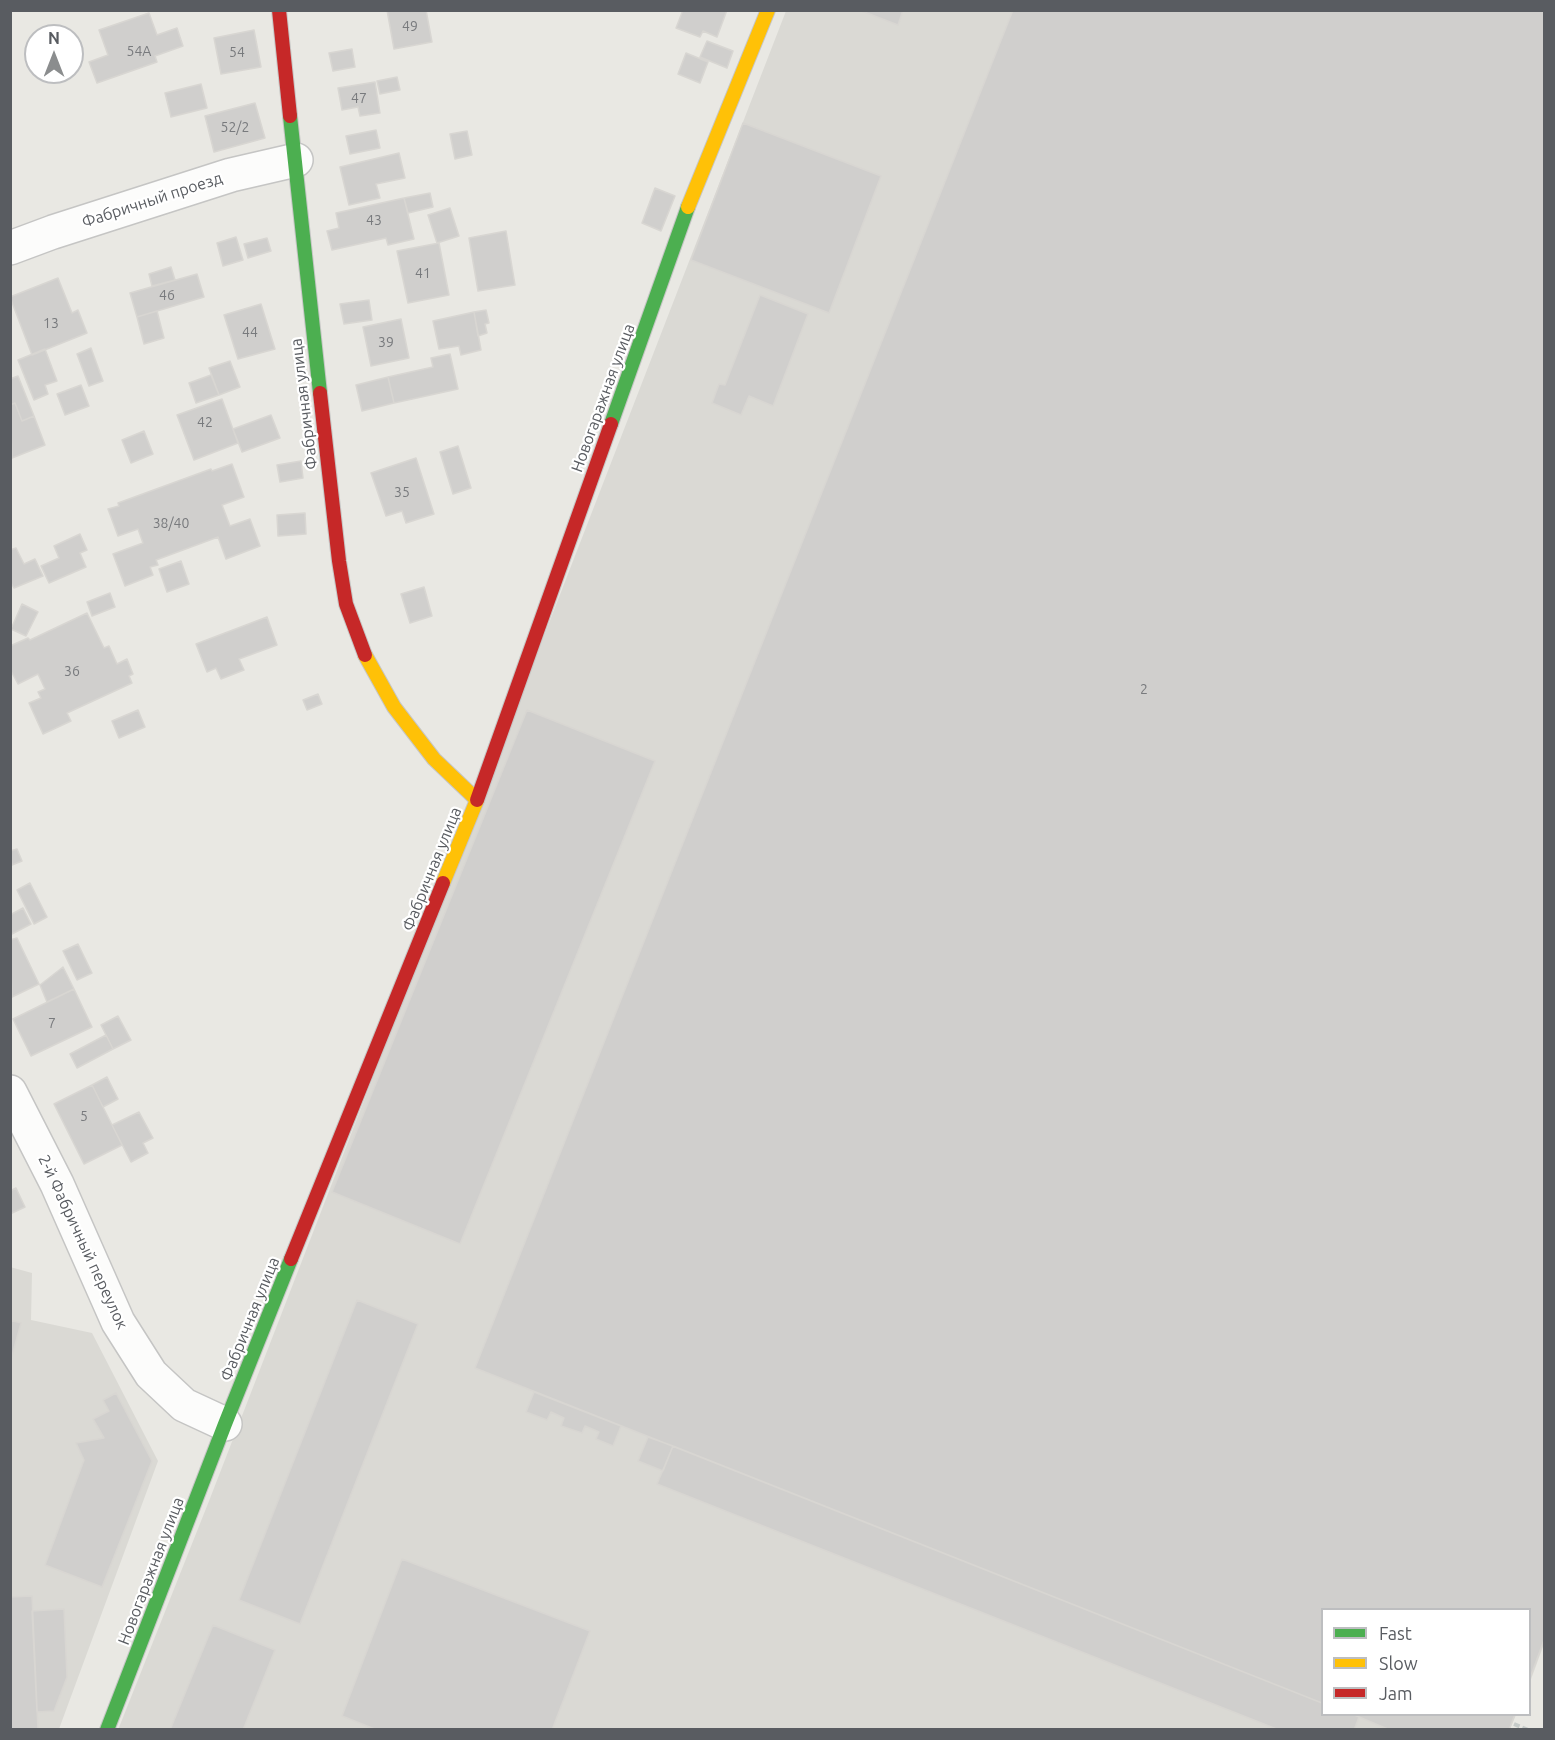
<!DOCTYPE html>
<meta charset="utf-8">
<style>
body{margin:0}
#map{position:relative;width:1555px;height:1740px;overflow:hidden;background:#e9e8e3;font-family:Ubuntu,sans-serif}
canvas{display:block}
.frame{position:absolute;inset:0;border:12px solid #595c61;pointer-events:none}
.legend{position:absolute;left:1321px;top:1608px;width:210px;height:108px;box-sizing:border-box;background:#fff;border:2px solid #bdbec0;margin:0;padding:8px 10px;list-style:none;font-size:18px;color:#595c61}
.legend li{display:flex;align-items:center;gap:12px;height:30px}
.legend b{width:30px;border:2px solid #bdbec0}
.north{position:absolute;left:24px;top:24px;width:60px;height:60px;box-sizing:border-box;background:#fff;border:2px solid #bdbec0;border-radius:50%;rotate:0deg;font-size:16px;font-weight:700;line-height:24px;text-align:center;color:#595c61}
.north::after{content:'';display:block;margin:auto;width:21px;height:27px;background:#8b8d8e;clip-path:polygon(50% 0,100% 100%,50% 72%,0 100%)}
</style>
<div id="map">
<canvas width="1555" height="1740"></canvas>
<div class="frame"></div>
<ul class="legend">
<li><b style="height:8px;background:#4caf50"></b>Fast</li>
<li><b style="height:8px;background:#ffc107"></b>Slow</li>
<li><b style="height:8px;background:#c62828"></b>Jam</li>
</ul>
<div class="north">N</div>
</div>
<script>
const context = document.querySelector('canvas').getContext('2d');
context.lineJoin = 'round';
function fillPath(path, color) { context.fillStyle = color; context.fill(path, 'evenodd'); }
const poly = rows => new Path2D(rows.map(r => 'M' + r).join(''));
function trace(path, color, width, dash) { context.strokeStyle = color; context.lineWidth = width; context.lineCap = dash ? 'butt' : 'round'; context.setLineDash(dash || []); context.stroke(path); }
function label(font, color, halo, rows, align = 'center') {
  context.font = font + ' Ubuntu,sans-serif'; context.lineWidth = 4.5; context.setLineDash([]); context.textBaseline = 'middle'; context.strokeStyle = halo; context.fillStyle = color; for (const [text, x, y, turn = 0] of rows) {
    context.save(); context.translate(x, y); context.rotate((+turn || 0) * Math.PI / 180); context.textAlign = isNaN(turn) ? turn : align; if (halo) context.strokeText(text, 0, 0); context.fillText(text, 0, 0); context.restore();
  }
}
const industrial = poly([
 [786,11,1544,11,1544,1644,1530,1682,1530,1610,1322,1610,1322,1714,1516,1715,1510,1729,118,1730,209,1501],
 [10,1267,32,1273,31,1320,92,1333,158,1461,59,1729,11,1729]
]);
const building = poly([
 [387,10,426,10,432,42,394,49,387,10],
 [683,10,727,10,717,37,703,31,700,37,676,28,683,10],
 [859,10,903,10,898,25,859,10],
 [1013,10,1544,10,1544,1640,1530,1678,1530,1610,1322,1610,1322,1703,475,1368,1013,10],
 [149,13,157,35,177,28,183,46,155,56,157,62,97,83,89,62,108,55,99,30,149,13],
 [254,30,261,67,221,74,214,38,254,30],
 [707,41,733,51,727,68,700,57,707,41],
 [352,49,355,67,333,71,329,53,352,49],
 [686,53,708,62,700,83,678,74,686,53],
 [397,77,400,90,380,94,377,81,397,77],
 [375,82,380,113,360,116,358,107,342,110,338,88,375,82],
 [201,84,207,108,171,117,165,93,201,84],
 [255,103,265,138,214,152,205,116,255,103],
 [743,123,881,176,829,313,691,260,743,123],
 [376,130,380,148,350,154,346,136,376,130],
 [467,131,472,155,455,159,450,134,467,131],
 [399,153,405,178,376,184,380,198,349,205,340,167,399,153],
 [655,188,675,196,661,231,642,223,655,188],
 [430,193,433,207,408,213,404,198,430,193],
 [404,198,414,239,388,245,386,238,332,250,327,231,339,228,336,213,404,198],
 [450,208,459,236,437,243,428,215,450,208],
 [506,231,515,285,478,291,469,238,506,231],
 [236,237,243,260,223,266,217,243,236,237],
 [267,238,271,251,248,258,244,244,267,238],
 [439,243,449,295,408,303,397,251,439,243],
 [171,267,175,280,152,286,149,274,171,267],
 [197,274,204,297,137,317,130,293,197,274],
 [58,278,72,313,78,310,87,333,32,355,10,297,58,278],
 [760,295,808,314,773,406,749,396,741,415,712,403,719,384,725,385,760,295],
 [369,300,372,320,344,324,340,304,369,300],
 [261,304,275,349,238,359,224,315,261,304],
 [486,310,489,323,485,324,487,333,478,336,474,312,486,310],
 [157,311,164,338,144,344,137,317,157,311],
 [474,312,481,350,461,355,459,346,439,349,433,321,474,312],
 [401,319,409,358,371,366,363,327,401,319],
 [91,348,103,381,89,386,77,354,91,348],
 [45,349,57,381,45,385,48,394,34,400,18,360,45,349],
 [450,354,458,389,394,403,388,377,433,367,431,358,450,354],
 [230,361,240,387,219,395,209,368,230,361],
 [211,375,219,395,196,403,189,383,211,375],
 [18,376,34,416,22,421,15,403,10,405,10,379,18,376],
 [388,377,394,403,362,411,356,385,388,377],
 [81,385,89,406,65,415,57,394,81,385],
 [222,399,238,443,194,460,177,415,222,399],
 [15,403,22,421,34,416,45,445,12,458,10,405,15,403],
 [271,415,280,438,242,452,233,429,271,415],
 [144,431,153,454,131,463,122,440,144,431],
 [458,446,471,488,453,494,440,452,458,446],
 [416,458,434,514,406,523,402,511,386,516,371,473,416,458],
 [301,461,303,478,280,482,277,465,301,461],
 [232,464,244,497,222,505,230,526,250,519,260,546,226,559,218,537,156,560,158,565,150,567,153,575,125,586,113,554,143,543,138,529,118,536,108,509,119,506,118,503,211,469,212,471,232,464],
 [305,513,306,534,278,536,277,515,305,513],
 [80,534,87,550,80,553,86,567,49,583,41,566,59,558,54,546,80,534],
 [16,548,24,564,35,559,43,576,14,588,10,581,10,550,16,548],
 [181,561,189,584,167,592,159,569,181,561],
 [424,587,432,616,410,623,401,594,424,587],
 [110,593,115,607,92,616,87,602,110,593],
 [22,604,38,612,26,636,11,629,22,604],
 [87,613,104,648,109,646,117,664,127,659,133,674,129,676,132,683,67,713,71,721,43,734,29,703,41,698,38,692,45,689,38,674,18,684,10,669,10,646,28,638,30,640,87,613],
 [267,617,277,645,239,659,244,670,221,679,216,668,207,672,196,644,267,617],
 [318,694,322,704,307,710,303,700,318,694],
 [138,710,145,727,119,738,112,721,138,710],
 [527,710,655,761,460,1244,332,1192,527,710],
 [17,849,22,861,12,865,10,851,17,849],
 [30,883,47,917,34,924,17,890,30,883],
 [23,908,31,924,10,935,10,915,23,908],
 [17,938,39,984,12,997,10,940,17,938],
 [78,944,92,973,77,980,63,951,78,944],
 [63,967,74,989,47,1002,40,985,63,967],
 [74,989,92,1027,31,1056,13,1019,74,989],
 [118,1016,131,1040,113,1049,101,1025,118,1016],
 [106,1035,113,1049,77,1068,70,1054,106,1035],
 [107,1077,118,1099,103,1107,92,1085,107,1077],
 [92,1085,122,1145,84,1164,54,1104,92,1085],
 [139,1112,153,1138,143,1143,148,1153,131,1162,112,1125,139,1112],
 [16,1188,25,1207,10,1214,10,1191,16,1188],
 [357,1300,418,1324,300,1624,239,1600,357,1300],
 [10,1320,21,1323,10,1363,10,1320],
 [534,1392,621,1426,613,1446,596,1439,599,1432,585,1426,582,1433,561,1426,564,1418,551,1412,547,1420,526,1412,534,1392],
 [116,1393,152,1461,102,1587,45,1565,84,1460,76,1443,104,1438,93,1419,109,1411,103,1400,116,1393],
 [648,1437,673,1446,663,1471,638,1461,648,1437],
 [673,1446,1322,1703,1322,1714,1352,1714,1359,1717,1354,1730,1279,1730,657,1484,673,1446],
 [402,1559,590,1631,552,1730,377,1730,342,1716,402,1559],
 [32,1596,38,1730,10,1730,10,1597,32,1596],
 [64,1609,67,1677,54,1711,37,1712,32,1611,64,1609],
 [213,1625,275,1650,243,1730,170,1730,213,1625],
 [1352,1714,1515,1714,1509,1730,1390,1730,1352,1714]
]);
const path = poly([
 [1514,1724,1528,1730]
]);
const street = poly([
 [10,248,53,232,231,175,296,160],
 [10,1092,57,1184,118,1322,151,1374,184,1405,225,1424]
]);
const fast = poly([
 [290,116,320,393],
 [611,424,688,207],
 [107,1730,225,1424,291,1259]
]);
const slow = poly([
 [688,207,768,10],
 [365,655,394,707,434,759,477,800,443,883]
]);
const jam = poly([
 [279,10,290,116],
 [320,393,339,561,346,604,365,655],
 [477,800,611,424],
 [291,1259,443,883]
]);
const numberNames = [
 ["49",410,26],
 ["54А",139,51],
 ["54",237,52],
 ["47",359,98],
 ["52/2",235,127],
 ["43",374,220],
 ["41",423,273],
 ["46",167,295],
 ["13",51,323],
 ["44",250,332],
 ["39",386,342],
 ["42",205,422],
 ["35",402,492],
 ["38/40",171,523],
 ["36",72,671],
 ["2",1144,689],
 ["7",52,1023],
 ["5",84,1116]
];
const streetNames = [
 ["Фабричный проезд",152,200,-18],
 ["Новогаражная улица",603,398,-70],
 ["Фабричная улица",304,404,-97],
 ["Фабричная улица",432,869,-68],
 ["2-й Фабричный переулок",83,1242,65],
 ["Фабричная улица",250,1319,-68],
 ["Новогаражная улица",151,1571,-69]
];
fillPath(industrial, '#dad9d4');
fillPath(building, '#d0cfcd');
trace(building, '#d8d6d2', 1.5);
trace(street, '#c5c5c4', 36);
trace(fast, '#c6c6c5', 16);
trace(slow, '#c6c6c5', 16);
trace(jam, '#c6c6c5', 16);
trace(path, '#c6cbc9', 4, [6, 3]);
trace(street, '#fcfcfb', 33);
trace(fast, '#4caf50', 14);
trace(slow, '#ffc107', 14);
trace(jam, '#c62828', 14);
label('14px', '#787a7d', null, numberNames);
label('16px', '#595c61', '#fff', streetNames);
</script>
